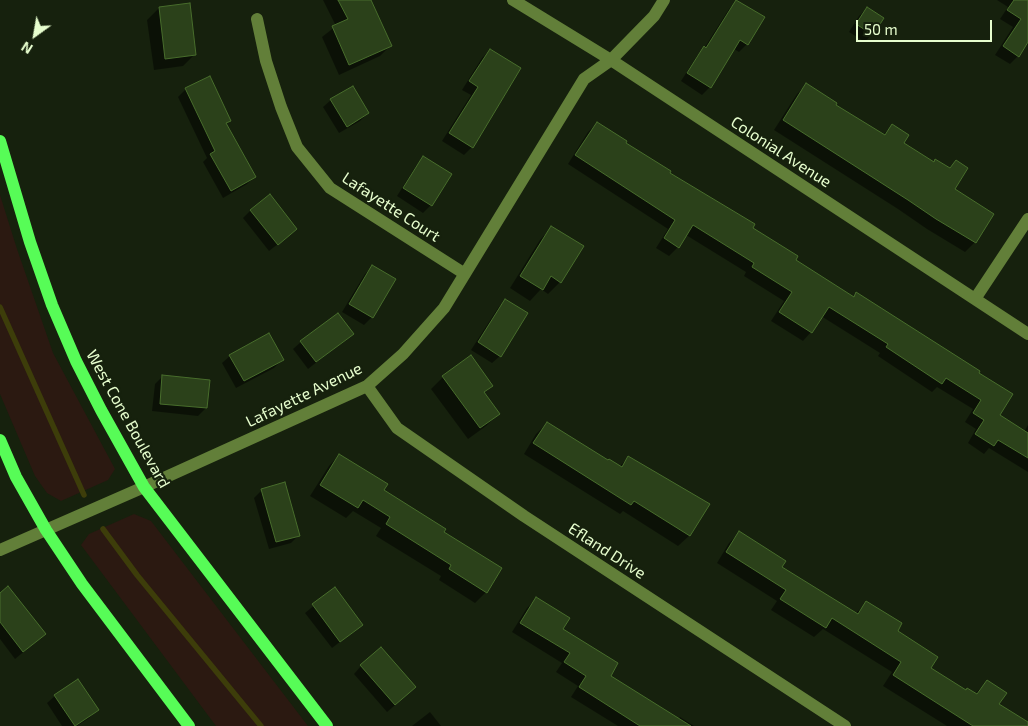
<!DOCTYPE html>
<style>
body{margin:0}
#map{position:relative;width:1028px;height:726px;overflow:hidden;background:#16210d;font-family:"Exo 2",sans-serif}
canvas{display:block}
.north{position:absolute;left:10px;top:10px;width:50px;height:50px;-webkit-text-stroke:4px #16210d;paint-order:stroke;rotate:212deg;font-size:14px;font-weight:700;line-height:20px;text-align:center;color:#e7fece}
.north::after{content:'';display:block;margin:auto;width:18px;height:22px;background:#e7fece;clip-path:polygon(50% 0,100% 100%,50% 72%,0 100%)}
.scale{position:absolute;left:856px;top:20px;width:136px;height:22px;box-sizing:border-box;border:2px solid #e7fece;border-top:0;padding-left:6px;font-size:15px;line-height:18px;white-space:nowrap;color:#e7fece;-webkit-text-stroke:4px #16210d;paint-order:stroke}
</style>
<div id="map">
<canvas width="1028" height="726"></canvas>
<div class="north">N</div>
<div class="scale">50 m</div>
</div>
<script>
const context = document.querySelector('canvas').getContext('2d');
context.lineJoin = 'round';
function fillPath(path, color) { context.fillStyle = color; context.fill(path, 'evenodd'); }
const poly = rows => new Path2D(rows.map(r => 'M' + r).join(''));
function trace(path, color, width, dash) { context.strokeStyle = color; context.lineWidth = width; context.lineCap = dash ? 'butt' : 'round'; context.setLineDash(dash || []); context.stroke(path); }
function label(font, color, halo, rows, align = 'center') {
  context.font = font + ' "Exo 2",sans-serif'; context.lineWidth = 4.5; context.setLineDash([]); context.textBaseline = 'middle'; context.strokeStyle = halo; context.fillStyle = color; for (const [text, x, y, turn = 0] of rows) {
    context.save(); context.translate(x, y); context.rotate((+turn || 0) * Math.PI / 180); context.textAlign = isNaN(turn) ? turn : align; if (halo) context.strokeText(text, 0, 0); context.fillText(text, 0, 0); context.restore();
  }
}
const green = poly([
 [0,195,17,249,53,353,115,469,108,480,61,501,47,493,35,476,0,394],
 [134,514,151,521,308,726,216,726,81,545,89,534]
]);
const shadow = poly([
 [323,0,366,0,390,46,380,56,339,75,322,37,336,26],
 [997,0,1028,0,1028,40,1018,56,1010,64,995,55,1013,27,1000,19,1008,7],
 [737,1,747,44,739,52,734,49,710,87,702,95,681,81,697,56,705,47,729,9],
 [189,5,195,54,183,66,154,70,147,20,159,8],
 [867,8,872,34,865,42,849,32,859,16],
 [490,50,472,147,464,155,442,141,471,95,462,90,482,58],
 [806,85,834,105,883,135,892,126,903,143,933,163,948,169,956,161,953,190,975,242,965,252,927,229,898,209,774,130,797,94],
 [186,89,229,120,225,124,255,176,247,184,223,198,203,162,207,158,178,97],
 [331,100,368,113,360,121,339,133,323,107],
 [597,123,625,144,751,228,794,261,853,298,857,294,978,371,998,415,1024,432,1028,425,1028,472,989,448,984,454,968,443,976,429,965,422,973,409,937,387,932,392,878,356,880,353,821,316,811,332,803,341,771,321,784,301,744,276,746,272,686,235,678,247,669,256,656,248,668,229,568,164,588,132],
 [423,158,431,205,423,213,397,196,416,166],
 [251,210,288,236,269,251,243,218],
 [551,228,560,282,548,294,541,289,530,301,510,288,540,240],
 [372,267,395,280,372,317,364,325,342,312,365,274],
 [505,300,500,356,492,363,471,350,498,308],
 [352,334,308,369,293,349,301,342],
 [230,356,282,360,274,368,236,388,222,363],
 [471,357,491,385,483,393,498,414,486,426,468,439,431,389,443,377],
 [163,376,206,408,198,416,152,411,155,384],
 [547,423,608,462,619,467,629,457,708,505,689,536,678,546,623,511,620,514,524,454,536,434],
 [339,455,382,490,442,532,486,592,475,603,439,580,441,576,376,536,381,528,353,511,346,518,310,496,329,466],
 [262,490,299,535,291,543,269,549,254,498],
 [739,533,780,567,855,614,867,603,896,631,930,668,966,691,975,694,987,681,998,705,1028,724,1028,726,947,726,883,686,892,672,823,629,814,637,771,610,777,601,717,563,729,543],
 [334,589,353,632,332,648,305,613],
 [0,595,45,634,15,659,0,639],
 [536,599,561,629,609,676,678,719,680,717,694,726,618,726,571,697,578,686,556,672,562,663,512,632,527,608],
 [361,666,407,695,387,712,354,674],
 [55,696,97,710,89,718,77,726,62,726,47,703],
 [430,712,441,726,412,726]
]);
const stream = poly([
 [0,307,84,495],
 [103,529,137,575,261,726]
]);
const building = poly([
 [338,0,371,0,392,46,349,65,332,26,348,19,338,0],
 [736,0,765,17,748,45,740,40,711,88,687,73,704,46,706,48,736,0],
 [1014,0,1028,0,1028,42,1019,57,1003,46,1021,19,1007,10,1014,0],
 [190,3,196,55,165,59,159,7,190,3],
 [867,7,884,18,873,35,856,24,867,7],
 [490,49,521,68,473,148,449,133,478,87,469,81,490,49],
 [210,76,231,121,226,123,256,177,231,191,210,154,215,151,185,88,210,76],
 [806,83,837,103,836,105,885,135,892,124,909,135,904,143,934,162,935,159,950,168,956,160,968,168,955,189,994,214,976,243,936,219,908,200,783,120,806,83],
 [353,86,369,113,347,127,330,99,353,86],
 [597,122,627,141,626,143,671,171,670,173,755,224,753,228,798,256,796,260,854,297,856,292,980,371,979,373,1013,394,1000,415,1028,433,1028,458,998,440,994,446,975,434,984,420,973,413,981,400,946,378,942,384,886,347,888,344,829,307,812,333,779,312,792,292,752,267,754,263,693,225,679,248,664,238,675,220,575,155,597,122],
 [423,156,452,174,432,206,403,188,423,156],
 [270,194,297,229,278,245,250,210,270,194],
 [551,226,584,246,561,283,551,276,543,290,520,276,551,226],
 [372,265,396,279,373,318,349,304,372,265],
 [505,299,528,313,501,357,478,342,505,299],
 [338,313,354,334,316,362,300,341,338,313],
 [269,333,284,360,244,381,229,355,269,333],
 [471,355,493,386,484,392,500,414,480,428,442,376,471,355],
 [162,375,210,380,207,408,160,404,162,375],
 [547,422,608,460,609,459,622,467,628,456,710,504,690,536,634,501,631,505,533,443,547,422],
 [339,454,388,484,384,490,446,529,444,532,502,568,487,593,449,569,451,565,386,524,390,517,363,500,358,508,320,485,339,454],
 [285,482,300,536,276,542,261,489,285,482],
 [739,531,786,561,782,567,858,614,866,601,902,623,898,631,938,657,931,668,966,690,967,688,977,694,987,680,1007,693,999,704,1028,722,1028,726,973,726,893,675,901,662,832,618,826,628,780,599,786,590,726,552,739,531],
 [8,586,46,634,23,652,0,622,0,593,8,586],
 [335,587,363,625,340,642,312,604,335,587],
 [536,597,570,618,563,629,618,663,611,676,691,726,640,726,579,687,586,676,564,662,570,653,520,623,536,597],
 [381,647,416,687,395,705,360,665,381,647],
 [78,679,99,710,75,726,54,695,78,679]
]);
const minor = poly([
 [513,0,611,60,1028,334],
 [257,19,266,61,281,107,297,147,330,188,465,274],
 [975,299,1028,219],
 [367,386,397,428,524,516,845,726],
 [0,550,144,487,367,386,403,354,444,308,584,79,611,60,654,16,664,0]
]);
const major = poly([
 [0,141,30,242,52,305,76,361,101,410,144,487,327,726],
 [0,440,16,477,46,530,82,584,189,726]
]);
const streetNames = [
 ["Colonial Avenue",781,152,33],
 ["Lafayette Court",391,207,33],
 ["Lafayette Avenue",304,395,-26],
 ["West Cone Boulevard",128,419,61],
 ["Efland Drive",607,551,33]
];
fillPath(green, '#2b1911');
fillPath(shadow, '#0007');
trace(stream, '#3d3d0a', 5.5);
fillPath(building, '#2b411a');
trace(building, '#486d2c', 1);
trace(minor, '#627f39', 12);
trace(major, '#57fc57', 12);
label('16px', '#e7fece', '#16210d', streetNames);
</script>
